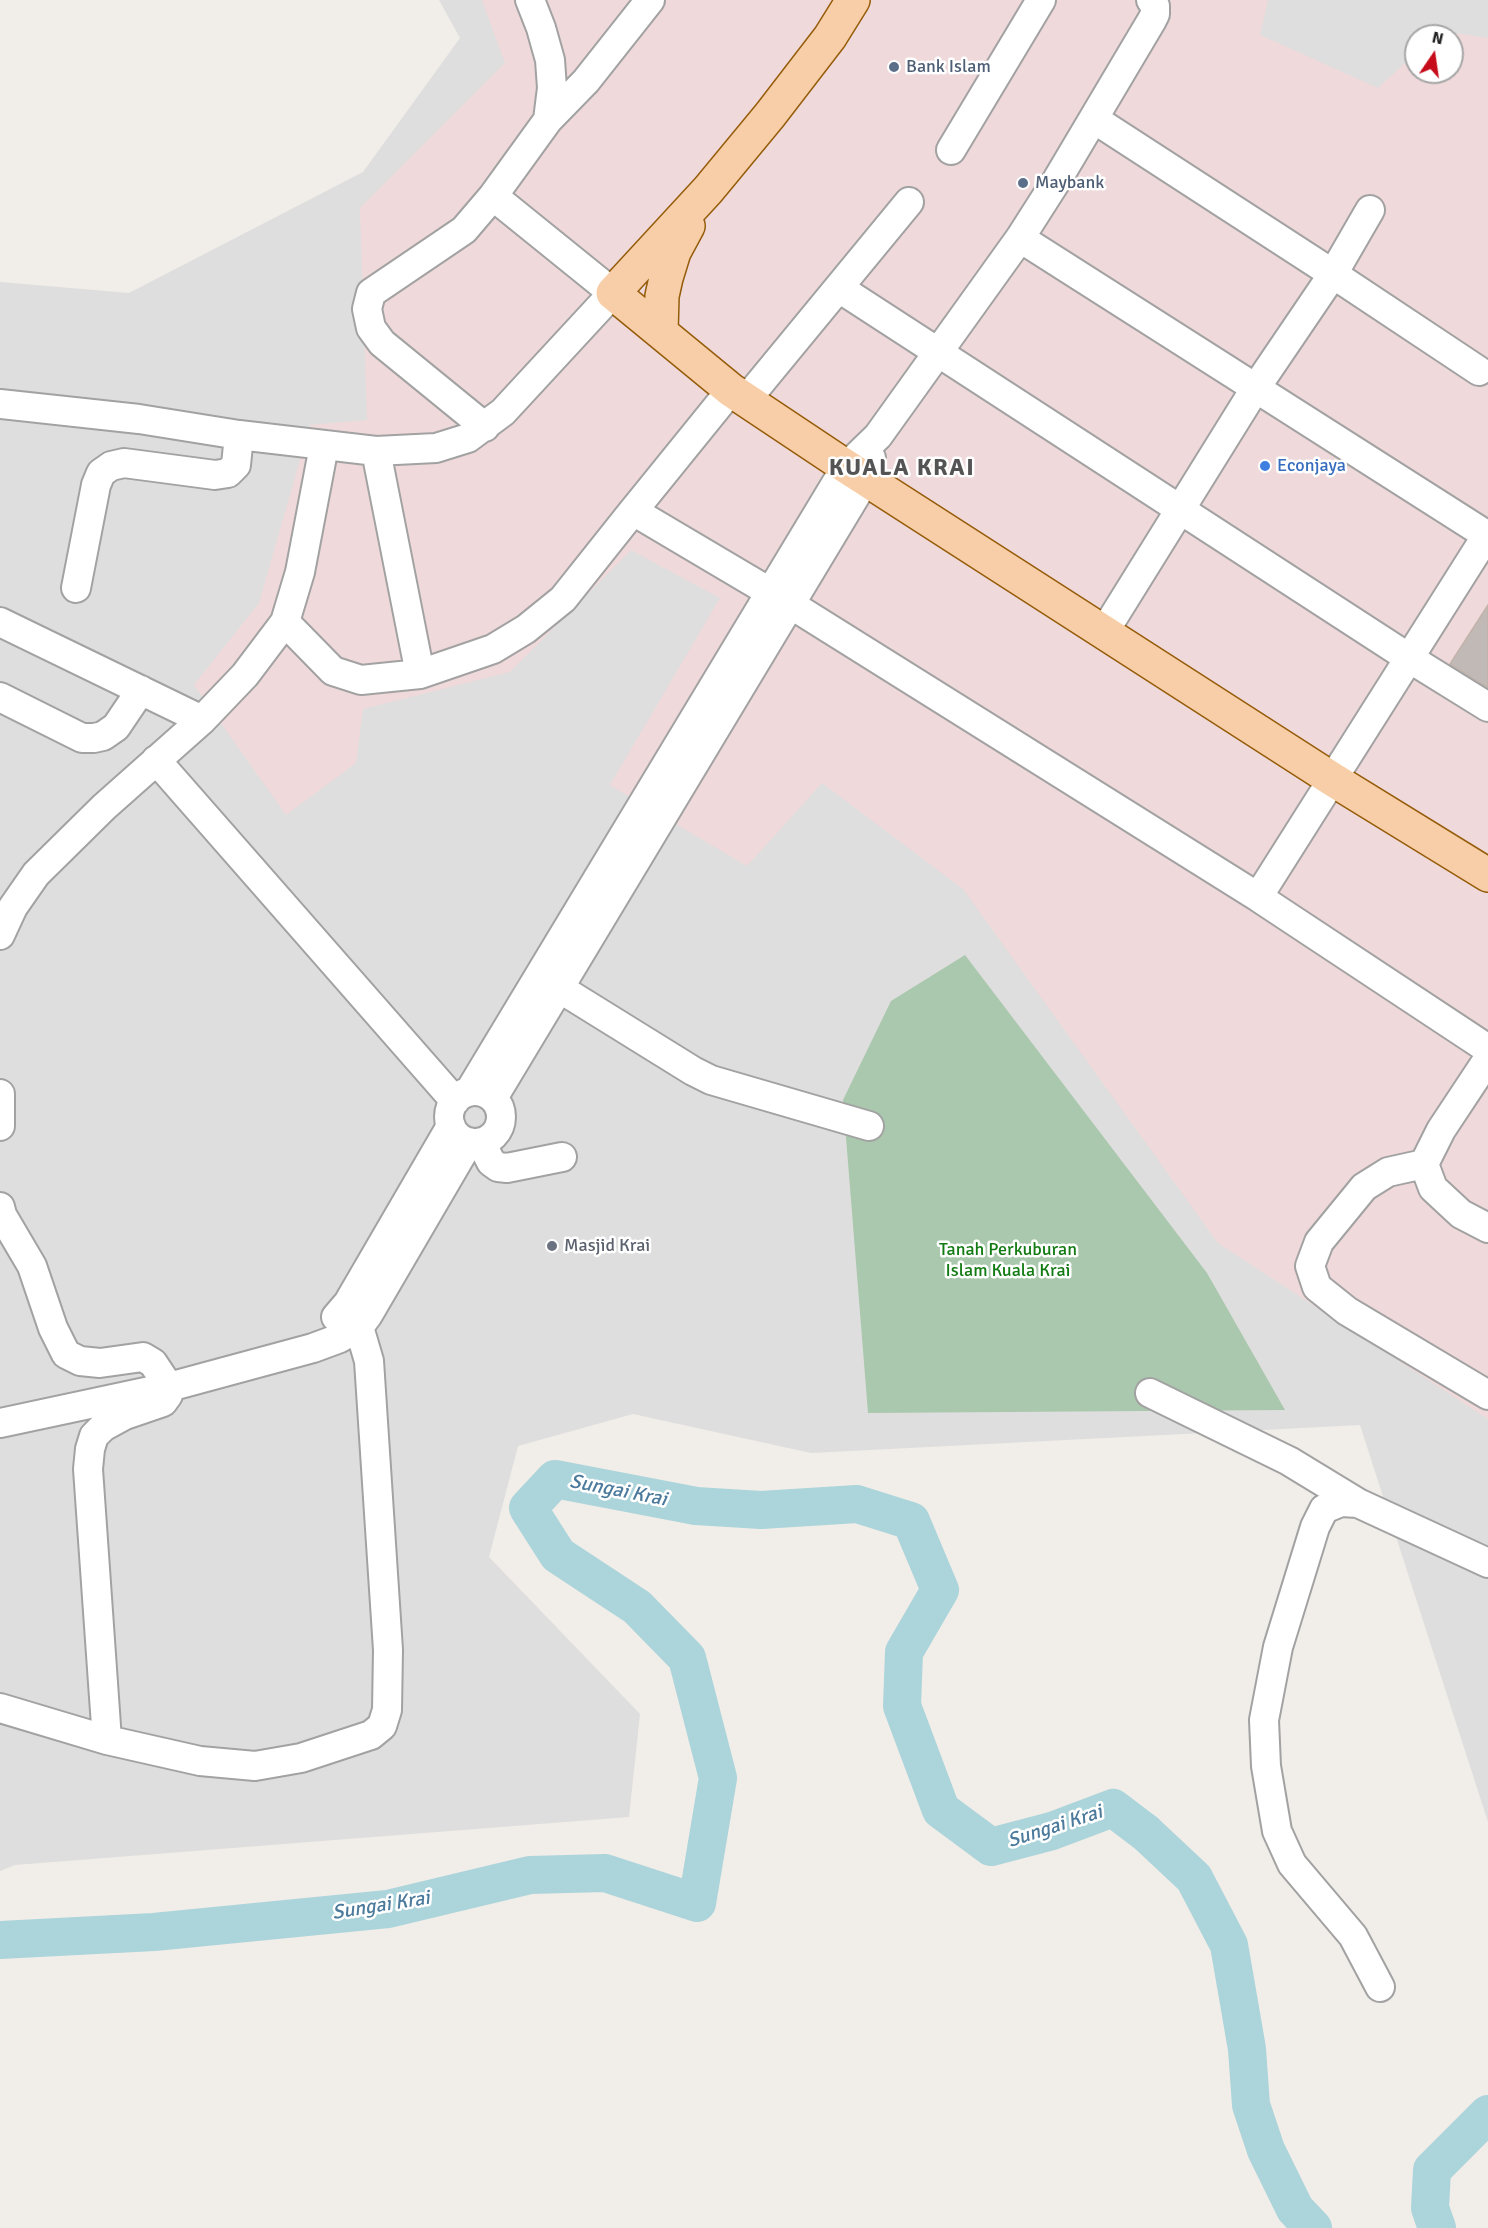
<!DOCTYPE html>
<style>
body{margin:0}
#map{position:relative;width:1488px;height:2228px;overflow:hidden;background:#f1ede8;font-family:Signika,sans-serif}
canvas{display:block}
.north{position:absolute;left:1404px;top:24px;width:60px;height:60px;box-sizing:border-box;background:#fff;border:2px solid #a6a6a6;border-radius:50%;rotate:13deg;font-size:16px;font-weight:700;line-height:24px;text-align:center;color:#212121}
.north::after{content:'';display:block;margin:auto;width:21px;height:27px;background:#c60c1a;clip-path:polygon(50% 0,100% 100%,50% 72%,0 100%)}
</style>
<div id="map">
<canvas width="1488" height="2228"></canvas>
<div class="north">N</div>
</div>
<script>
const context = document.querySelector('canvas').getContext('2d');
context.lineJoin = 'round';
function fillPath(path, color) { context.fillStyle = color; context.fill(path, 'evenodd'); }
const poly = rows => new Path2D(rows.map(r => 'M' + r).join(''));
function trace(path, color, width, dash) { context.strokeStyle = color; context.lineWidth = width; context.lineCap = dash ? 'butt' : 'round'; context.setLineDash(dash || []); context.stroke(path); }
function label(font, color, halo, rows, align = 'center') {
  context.font = font + ' Signika,sans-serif'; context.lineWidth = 5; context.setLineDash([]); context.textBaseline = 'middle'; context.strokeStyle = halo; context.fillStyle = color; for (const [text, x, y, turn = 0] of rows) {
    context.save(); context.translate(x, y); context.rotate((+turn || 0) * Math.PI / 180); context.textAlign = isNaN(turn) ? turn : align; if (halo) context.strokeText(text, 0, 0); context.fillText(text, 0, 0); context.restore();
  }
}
const residential = poly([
 [439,0,1488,0,1488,1822,1360,1425,811,1453,633,1414,518,1446,489,1557,640,1714,629,1817,15,1865,0,1871,0,282,129,293,363,172,460,38],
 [1416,36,1452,36,1452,72,1416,72]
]);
const commercial = poly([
 [482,0,1268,0,1260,35,1378,88,1416,53,1416,72,1452,72,1452,36,1434,36,1439,31,1488,38,1488,1419,1218,1243,963,889,822,783,747,866,610,785,720,598,631,550,510,672,363,709,356,763,286,815,194,685,259,603,310,425,367,420,360,208,505,63]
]);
const cemetery = poly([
 [965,955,1207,1273,1285,1410,868,1413,843,1100,891,1001]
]);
const river = poly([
 [0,1940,154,1932,388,1909,530,1875,605,1873,697,1903,718,1778,687,1658,637,1607,558,1555,528,1508,555,1479,696,1506,761,1510,857,1504,911,1521,940,1590,904,1652,902,1706,941,1810,991,1847,1052,1831,1113,1808,1146,1833,1194,1878,1229,1945,1247,2049,1251,2105,1266,2150,1295,2209,1313,2228],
 [1437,2228,1430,2208,1432,2170,1488,2114]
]);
const building = poly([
 [1488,605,1488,688,1450,664,1488,605]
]);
const minor = poly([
 [1094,119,1333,274,1479,371],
 [548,120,586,81,650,0],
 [951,150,1041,0],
 [1020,238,1488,536],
 [839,288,1409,658,1488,707],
 [746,400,909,202],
 [0,404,139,419,239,435,376,451,436,448,468,438,503,412,613,293,493,196],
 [485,427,382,343,371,328,367,309,371,293,464,230,493,196,548,120,552,88,550,60,541,28,530,0],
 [376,451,420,674],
 [633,511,731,390],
 [76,588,96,485,101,473,111,466,124,463,215,475,228,473,236,465,239,435],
 [0,622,202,720],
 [285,622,333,671,361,680,420,674,493,649,526,629,563,599,633,511,790,604,1258,897,1488,1049],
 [1104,632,1255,389,1333,274,1370,210],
 [0,697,82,738,94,738,103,736,116,727,141,690],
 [156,760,455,1101],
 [1258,897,1487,535],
 [0,935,13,907,36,874,104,807,202,720,245,675,285,622,300,572,324,446],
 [543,978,693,1071,711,1080,869,1126],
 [1488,1059,1441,1130,1424,1164,1433,1188,1461,1214,1488,1228],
 '449 1117a26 26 0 1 1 52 0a26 26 0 1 1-52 0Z',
 [469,1092,846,467,878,436,1020,238,1057,180,1152,20,1155,14,1155,6,1151,0],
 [0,1094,0,1126],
 [493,1098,865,480,871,458],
 [481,1142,491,1162,498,1167,507,1168,562,1157],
 [1424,1164,1388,1172,1364,1187,1319,1242,1310,1266,1317,1287,1347,1311,1488,1395],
 [0,1207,2,1215,32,1266,53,1328,66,1354,80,1361,100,1363,143,1357,153,1363,169,1387,168,1395,163,1402,125,1415,103,1427,94,1436,90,1449,88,1469,107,1740],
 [336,1317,348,1303,451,1126],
 [1150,1393,1289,1461,1358,1503],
 [0,1423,169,1387,313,1348,340,1338,359,1327,368,1315,469,1142],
 [0,1708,107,1740,200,1761,255,1766,301,1758,371,1735,382,1726,387,1710,388,1650,369,1361,359,1327,348,1303],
 [1380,1987,1353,1936,1292,1864,1277,1831,1266,1766,1264,1720,1278,1647,1315,1527,1324,1509,1341,1502,1358,1503,1488,1563]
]);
const major = poly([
 [853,0,830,37,770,115,708,190,613,293,731,390,836,460,1332,779,1488,875],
 [661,332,662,296,666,278,674,252,688,226]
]);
const markers = [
 [894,67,6,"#5c6f8a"],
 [1023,183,6,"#5c6f8a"],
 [1265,466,6,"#3f7fe0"],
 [552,1246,6,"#6b7280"]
];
const serviceNames = [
 ["Bank Islam",906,67],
 ["Maybank",1035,183]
];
const shopNames = [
 ["Econjaya",1277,466]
];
const worshipNames = [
 ["Masjid Krai",564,1246]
];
const parkNames = [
 ["Tanah Perkuburan",1008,1250],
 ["Islam Kuala Krai",1008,1271]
];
const waterNames = [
 ["Sungai Krai",618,1491,11],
 ["Sungai Krai",1055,1827,-18],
 ["Sungai Krai",381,1906,-9]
];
const districtNames = [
 ["KUALA KRAI",902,469]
];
fillPath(residential, '#dfdede');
fillPath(commercial, '#f0d9da');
fillPath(cemetery, '#aac8ad');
trace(river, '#abd4db', 38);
fillPath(building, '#c1b9b5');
trace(building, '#c2b3ab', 1.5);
trace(minor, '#a2a2a2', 32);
trace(major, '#955c09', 36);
trace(minor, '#fff', 28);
trace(major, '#f7cea7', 33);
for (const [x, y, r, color] of markers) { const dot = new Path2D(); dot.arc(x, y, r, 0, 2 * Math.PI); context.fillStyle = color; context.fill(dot); trace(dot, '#fff', 2); }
label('18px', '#4e5e75', '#fff', serviceNames, 'left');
label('18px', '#366cbe', '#fff', shopNames, 'left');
label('18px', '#5b616d', '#fff', worshipNames, 'left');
label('18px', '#137b13', '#fff', parkNames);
label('italic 20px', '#4c7a9c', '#fff', waterNames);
context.letterSpacing = '1.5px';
label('bold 24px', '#545454', '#fff', districtNames);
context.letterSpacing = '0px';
</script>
